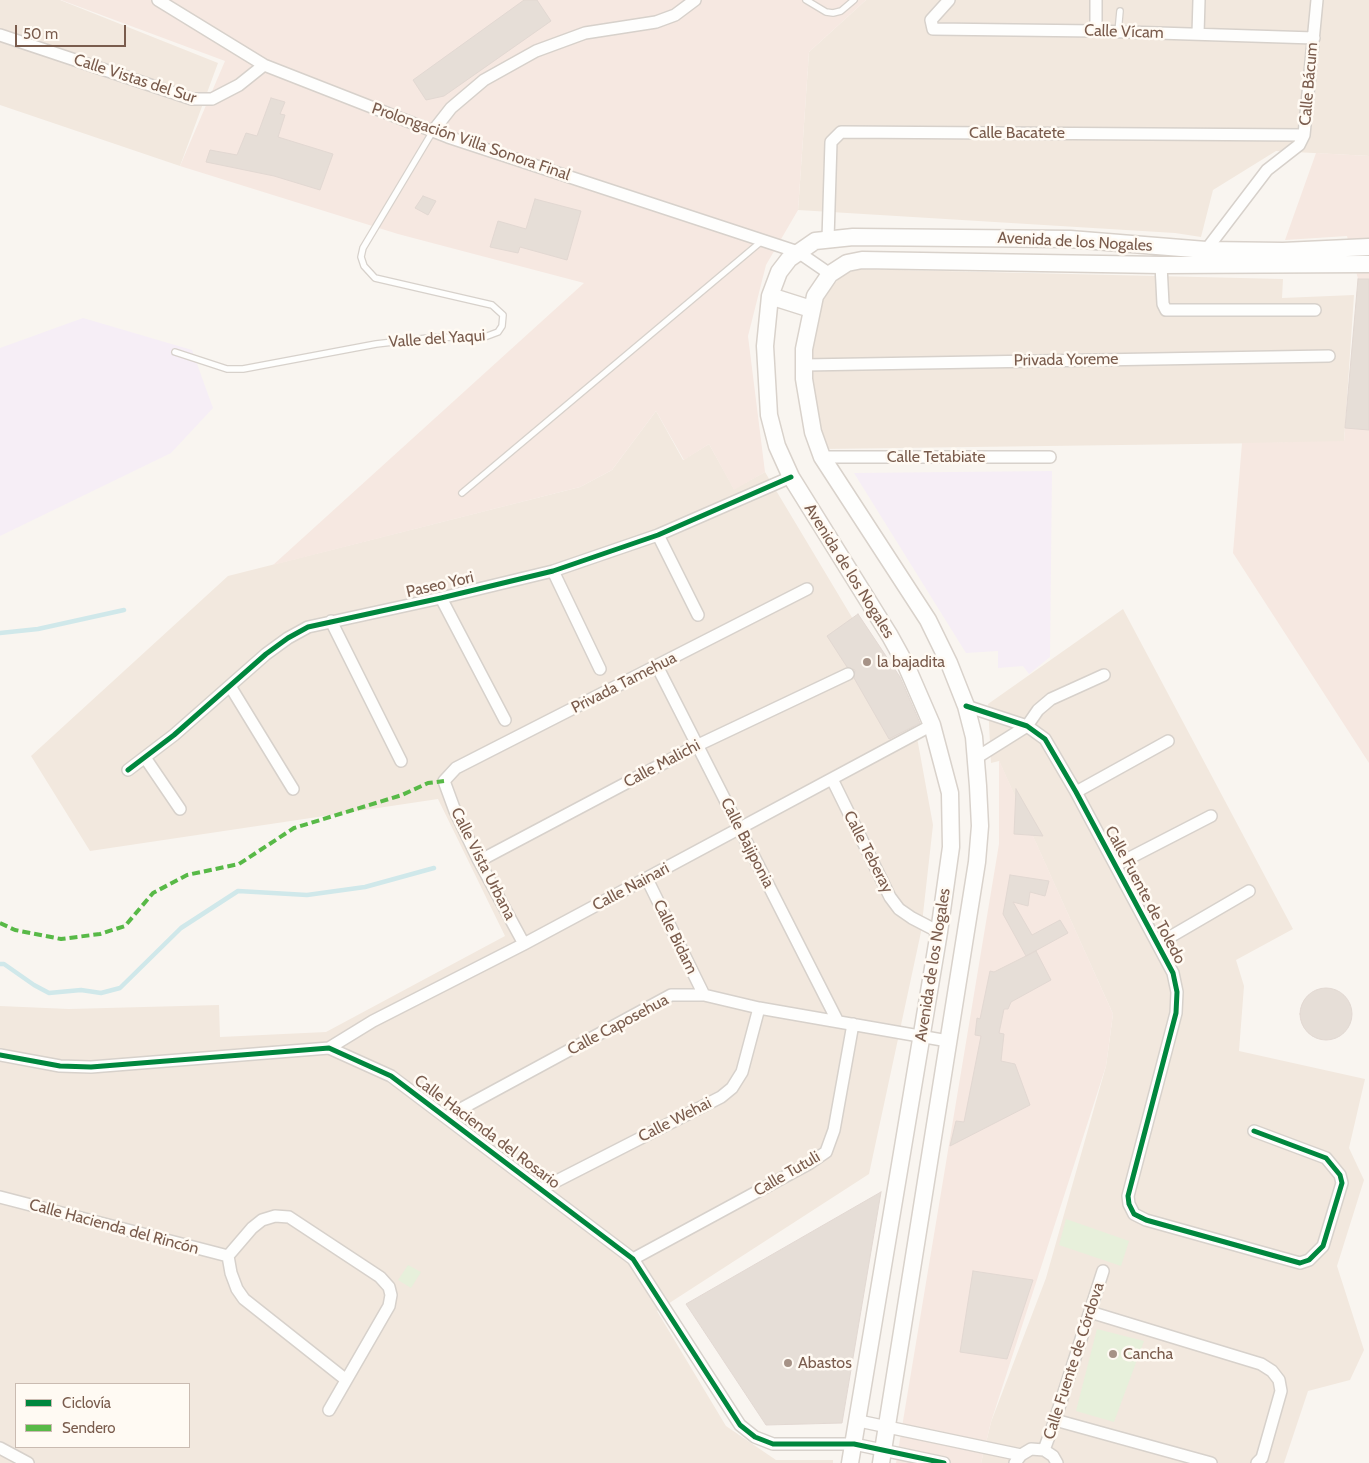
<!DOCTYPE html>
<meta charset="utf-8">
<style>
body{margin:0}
#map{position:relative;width:1369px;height:1463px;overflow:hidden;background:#f9f5f0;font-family:Cabin,sans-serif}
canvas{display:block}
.legend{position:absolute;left:15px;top:1383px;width:175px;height:65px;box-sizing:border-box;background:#fffaf3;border:1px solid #cabbb1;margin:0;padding:6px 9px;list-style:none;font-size:15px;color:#7a5c4d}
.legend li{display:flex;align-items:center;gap:10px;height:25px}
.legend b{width:25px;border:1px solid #cabbb1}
.scale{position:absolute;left:15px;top:25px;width:111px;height:22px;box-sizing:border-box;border:2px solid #7a5c4d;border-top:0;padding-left:6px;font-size:15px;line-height:18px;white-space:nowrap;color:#7a5c4d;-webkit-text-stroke:4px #fffaf3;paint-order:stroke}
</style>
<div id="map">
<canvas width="1369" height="1463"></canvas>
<ul class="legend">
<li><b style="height:6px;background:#00873e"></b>Ciclovía</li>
<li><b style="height:6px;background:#58b947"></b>Sendero</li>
</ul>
<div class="scale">50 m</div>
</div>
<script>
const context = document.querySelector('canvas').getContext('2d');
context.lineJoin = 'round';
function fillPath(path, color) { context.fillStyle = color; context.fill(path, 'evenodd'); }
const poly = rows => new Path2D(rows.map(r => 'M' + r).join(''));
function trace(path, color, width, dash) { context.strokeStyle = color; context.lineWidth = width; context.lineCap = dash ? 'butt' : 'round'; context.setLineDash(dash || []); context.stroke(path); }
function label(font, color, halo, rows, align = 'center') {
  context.font = font + ' Cabin,sans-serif'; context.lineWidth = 5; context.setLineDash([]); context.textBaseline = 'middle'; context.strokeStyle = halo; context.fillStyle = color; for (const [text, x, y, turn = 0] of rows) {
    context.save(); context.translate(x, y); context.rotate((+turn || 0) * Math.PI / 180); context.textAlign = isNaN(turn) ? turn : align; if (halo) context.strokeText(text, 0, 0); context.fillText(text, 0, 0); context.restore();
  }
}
const residential = poly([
 [0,0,60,0,218,63,180,166,0,105],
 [866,0,1369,0,1369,156,1276,151,1213,190,1201,237,1175,233,798,210,809,52],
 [857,269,1283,279,1282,298,1354,295,1344,442,824,449,809,374,817,312,822,299,841,276],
 [656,411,683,460,709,444,734,489,765,472,914,721,933,825,921,932,869,1174,657,1311,726,1426,776,1460,833,1460,833,1463,0,1463,0,1006,69,1009,219,1005,220,1037,326,1032,505,936,438,799,90,851,31,756,228,576,580,487,612,470],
 [16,1384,189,1384,189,1447,16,1447],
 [1123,609,1293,929,1236,960,1244,986,1239,1051,1365,1079,1349,1148,1364,1180,1337,1266,1364,1350,1350,1380,1308,1391,1284,1463,981,1463,991,1422,1046,1278,1106,1066,1113,1014,999,761,991,763,988,704]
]);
const commercial = poly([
 [61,0,866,0,809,52,798,210,766,265,748,336,765,472,734,490,709,444,684,460,656,411,612,470,580,487,273,565,584,283,398,234,180,166,225,61],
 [1316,153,1369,156,1369,763,1233,553,1242,443,1344,441,1358,279,1347,236,1285,240],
 [999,760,1113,1014,1106,1066,991,1422,981,1463,896,1463,999,844]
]);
const education = poly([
 [83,318,192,350,213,408,171,453,0,536,0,348],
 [1052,471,1050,657,1029,674,1023,666,998,668,998,651,966,653,854,473]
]);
const green = poly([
 [1066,1219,1129,1241,1121,1266,1059,1245],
 [408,1265,421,1272,411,1288,398,1280],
 [1097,1329,1144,1341,1114,1422,1076,1411]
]);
const stream = poly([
 [0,633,38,629,124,610],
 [0,964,4,964,34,985,49,993,81,990,101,993,120,988,181,928,238,891,307,895,365,887,434,868]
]);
const building = poly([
 [524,0,537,0,551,21,444,96,426,100,413,80,524,0],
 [271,98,285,102,280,114,285,115,278,137,333,154,320,190,274,176,206,162,210,150,237,155,246,133,257,136,271,98],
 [423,196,436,201,428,215,415,208,423,196],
 [535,199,581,211,567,260,520,247,518,253,490,247,498,221,526,229,535,199],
 [1358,279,1369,279,1369,430,1345,428,1358,279],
 [858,614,900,677,920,723,889,739,854,678,855,670,847,667,827,636,858,614],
 [1016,789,1043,836,1014,834,1016,789],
 [1010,875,1049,881,1045,896,1030,892,1028,906,1013,902,1032,935,1060,920,1068,933,1026,956,1003,914,1010,875],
 [1036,951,1051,980,1011,1002,1008,1009,1004,1009,999,1033,1004,1034,1001,1061,1015,1064,1030,1105,950,1146,956,1121,964,1122,981,1036,975,1035,977,1018,980,1019,990,971,994,972,1036,951],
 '1300 1014a26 26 0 1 1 52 0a26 26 0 1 1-52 0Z',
 [881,1192,842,1423,766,1425,686,1304,881,1192],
 [973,1271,1033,1280,1007,1359,960,1352,973,1271]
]);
const service = poly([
 [806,0,826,12,833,13,841,11,854,0],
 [1118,32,1120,11],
 [175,352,227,369,243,369,376,344,436,337,482,338,498,332,502,326,503,315,492,305,375,278,364,266,361,257,363,248,433,131],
 [462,493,763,240]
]);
const minor = poly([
 [158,0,264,65,448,137,798,252,830,274],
 [949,0,931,20,933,29,1096,31,1314,38],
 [1096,31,1096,0],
 [1198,34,1199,0],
 [0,35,192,99,212,99,239,85,264,65],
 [433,131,451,108,484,80,536,51,585,33,656,22,675,15,695,0],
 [828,239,831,142,841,132,1304,135],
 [1206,250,1267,170,1299,145,1304,135,1317,0],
 [1161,265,1163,304,1166,310,1315,310],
 [804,365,1329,356],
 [822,457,1050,457],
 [658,535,698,615],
 [553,571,600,669],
 [441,598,505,720],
 [331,621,401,761],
 [657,666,837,1020],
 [230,686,293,789],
 [966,706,1027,726,1045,739,1076,792,1173,973,1177,992,1176,1013,1128,1196,1129,1204,1134,1214,1146,1220,1300,1263,1309,1260,1323,1246,1342,1183,1340,1175,1326,1158,1254,1131],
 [976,758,1027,726,1038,710,1051,699,1104,675],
 [146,759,180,809],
 [128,770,174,735,266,654,288,638,308,627,441,598,553,571,658,535,791,477],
 [832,779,890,897,899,909,912,918,939,932],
 [1076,792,1168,741],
 [479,861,696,746,848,674],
 [1116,865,1211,816],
 [647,879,704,995],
 [524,944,479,861,455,811,444,781,456,768,807,589],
 [1158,944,1249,891],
 [329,1048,373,1021,524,944,932,725],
 [0,1055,60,1066,91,1067,329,1048,391,1076,633,1259,740,1425,755,1437,773,1444,854,1444,944,1463],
 [446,1117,671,995,704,995,759,1008,948,1041],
 [541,1189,721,1097,732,1088,742,1072,759,1008],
 [0,1197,228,1256],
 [633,1259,810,1163,826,1152,834,1130,853,1024],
 [1090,1312,1261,1364,1272,1371,1279,1380,1281,1391,1262,1458,1257,1463],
 [329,1410,389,1306,391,1295,389,1287,380,1277,289,1217,275,1216,262,1220,252,1228,228,1256,231,1273,237,1289,244,1299,345,1379],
 [1055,1420,1211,1463],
 [859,1421,1021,1455],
 [0,1448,28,1463],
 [1044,1450,1055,1420,1103,1271],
 [1015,1463,1021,1455,1031,1449,1044,1450,1053,1456,1057,1463]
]);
const secondary = poly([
 [770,296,811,309],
 [850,1463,939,932,951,847,950,793,932,725,906,665,890,636,791,477,777,446,769,415,765,346,770,296,779,272,789,259,815,241,853,237,1070,239,1206,250,1283,251,1369,247],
 [881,1463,977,862,980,826,978,786,974,737,966,706,949,663,928,620,822,457,813,432,804,379,804,349,815,296,830,274,847,263,862,260,1161,265,1369,264]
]);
const quiet = poly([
 [0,923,15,930,61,939,100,934,125,926,153,893,187,875,239,864,294,828,402,795,428,783,444,781]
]);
const cycleway = poly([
 [966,706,1027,726,1045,739,1076,792,1173,973,1177,992,1176,1013,1128,1196,1129,1204,1134,1214,1146,1220,1300,1263,1309,1260,1323,1246,1342,1183,1340,1175,1326,1158,1254,1131],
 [128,770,174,735,266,654,288,638,308,627,441,598,553,571,658,535,791,477],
 [0,1055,60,1066,91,1067,329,1048,391,1076,633,1259,740,1425,755,1437,773,1444,854,1444,944,1463]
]);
const markers = [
 [867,662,5,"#a69286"],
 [1113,1354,5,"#a69286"],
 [788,1363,5,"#a69286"]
];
const streetNames = [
 ["Calle Vícam",1124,32,2],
 ["Calle Vistas del Sur",135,79,18],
 ["Calle Bácum",1309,84,-85],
 ["Calle Bacatete",1017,133],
 ["Prolongación Villa Sonora Final",471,142,19],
 ["Avenida de los Nogales",1075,242,3],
 ["Valle del Yaqui",437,339,-4],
 ["Privada Yoreme",1066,360,-1],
 ["Calle Tetabiate",936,457],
 ["Avenida de los Nogales",849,571,58],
 ["Paseo Yori",440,585,-13],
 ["Privada Tamehua",624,683,-27],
 ["Calle Malichi",662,764,-28],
 ["Calle Bajiponia",747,843,63],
 ["Calle Teberay",868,852,63],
 ["Calle Vista Urbana",483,864,63],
 ["Calle Nainari",631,887,-28],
 ["Calle Fuente de Toledo",1145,895,62],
 ["Calle Bidam",675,937,64],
 ["Avenida de los Nogales",933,965,-81],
 ["Calle Caposehua",618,1025,-28],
 ["Calle Wehai",675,1120,-27],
 ["Calle Hacienda del Rosario",487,1132,37],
 ["Calle Tutuli",787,1174,-30],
 ["Calle Hacienda del Rincón",114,1227,15],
 ["Calle Fuente de Córdova",1074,1361,-72]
];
const poiNames = [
 ["la bajadita",877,662],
 ["Cancha",1123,1354],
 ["Abastos",798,1363]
];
fillPath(residential, '#f2e8de');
fillPath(commercial, '#f6e8e1');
fillPath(education, '#f6eef6');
fillPath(green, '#e7f0db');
trace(stream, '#d0e8ea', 4.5);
fillPath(building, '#e6ded7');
trace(building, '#e2d8d2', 1);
trace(service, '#d7d1cb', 8);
trace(minor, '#d7d1cb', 14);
trace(secondary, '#d9d2cb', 19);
trace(service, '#fefefd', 5.5);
trace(minor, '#fefefd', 11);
trace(secondary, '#fefefd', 16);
trace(quiet, '#58b947', 4, [8, 4]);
trace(cycleway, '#00873e', 5);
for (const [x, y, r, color] of markers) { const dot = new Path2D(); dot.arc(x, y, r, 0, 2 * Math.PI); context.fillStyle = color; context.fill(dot); trace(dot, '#fffaf3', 2); }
label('16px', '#7a5c4d', '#fffaf3', streetNames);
label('16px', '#7a5c4d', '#fffaf3', poiNames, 'left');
</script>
